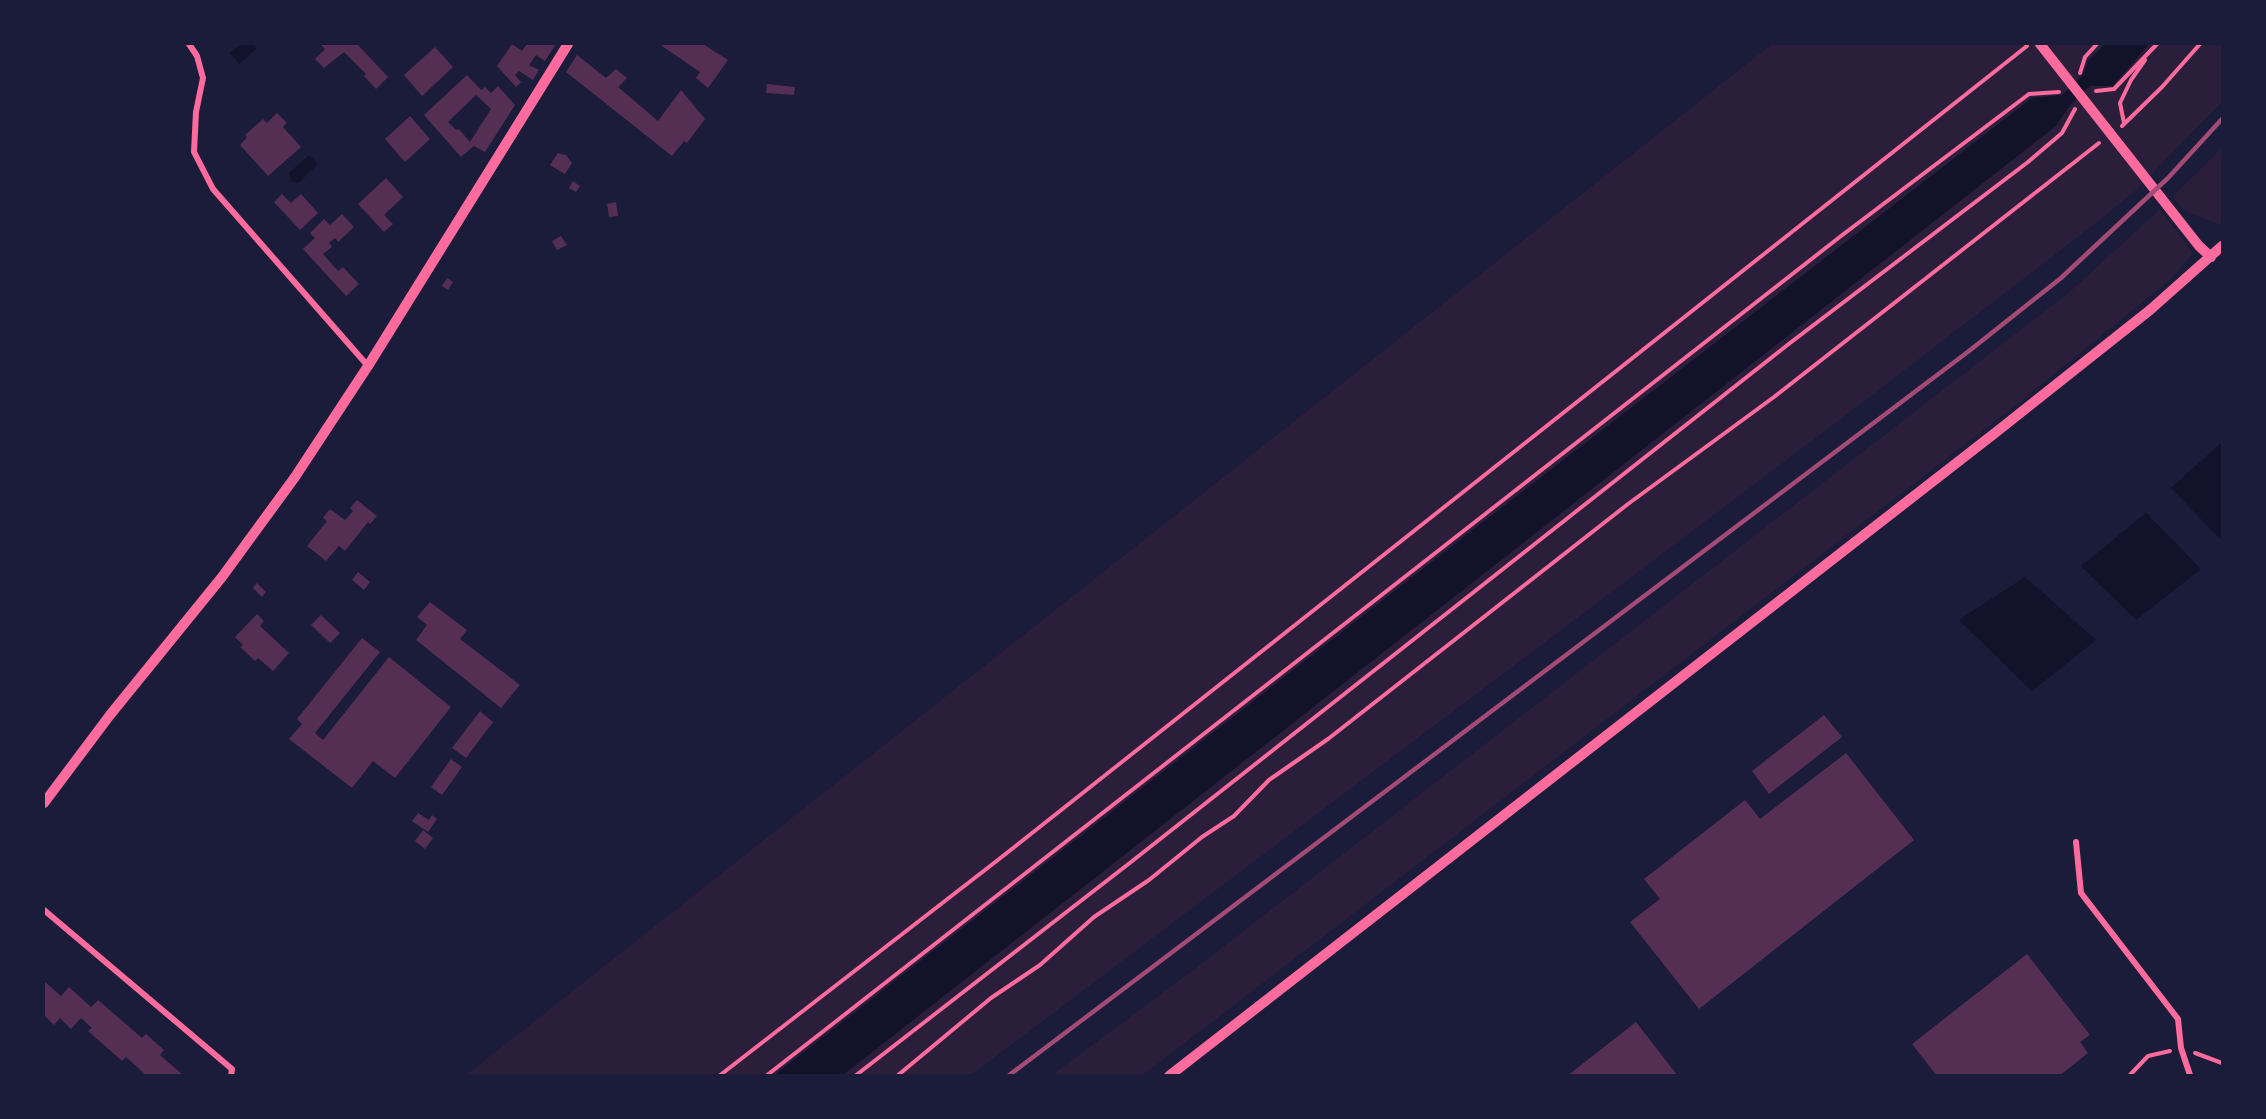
<!DOCTYPE html>
<style>
body{margin:0}
#map{position:relative;width:2266px;height:1119px;overflow:hidden;background:#1b1b3a;font-family:"Nunito Sans",sans-serif}
canvas{display:block}
.frame{position:absolute;inset:0;border:45px solid #1b1b3a;pointer-events:none}
</style>
<div id="map">
<canvas width="2266" height="1119"></canvas>
<div class="frame"></div>
</div>
<script>
const context = document.querySelector('canvas').getContext('2d');
context.lineJoin = 'round';
function fillPath(path, color) { context.fillStyle = color; context.fill(path, 'evenodd'); }
const poly = rows => new Path2D(rows.map(r => 'M' + r).join(''));
function trace(path, color, width, dash) { context.strokeStyle = color; context.lineWidth = width; context.lineCap = dash ? 'butt' : 'round'; context.setLineDash(dash || []); context.stroke(path); }
const green = poly([
 [1772,44,2222,44,2222,102,2135,191,2087,230,1837,422,971,1075,465,1076],
 [2222,148,2222,223,2221,225,2187,212,2172,197],
 [2160,209,2193,253,2172,278,2020,402,1143,1075,1052,1075,1197,967,2072,290]
]);
const water = poly([
 [242,44,253,44,257,48,239,64,230,53],
 [2105,44,2149,44,2113,86,2090,86,2070,105,2056,126,843,1075,773,1076,1465,536,2032,98,2062,95,2082,76,2088,61],
 [309,155,318,164,298,183,291,181,289,173],
 [2222,442,2222,541,2171,488],
 [2146,513,2201,569,2136,620,2081,566],
 [2025,577,2096,640,2032,691,1959,620]
]);
const building = poly([
 [320,44,357,44,388,77,376,89,364,76,366,74,344,52,324,68,315,59,325,49],
 [512,44,522,51,527,44,556,44,545,61,536,55,529,65,539,70,533,80,519,71,515,75,521,82,516,87,497,66],
 [659,44,703,44,728,60,708,88,696,78,700,72],
 [435,47,453,67,422,96,404,75],
 [577,55,606,78,616,69,627,78,618,87,658,121,681,90,705,119,687,143,684,141,672,156,566,72],
 [467,75,481,90,485,87,491,93,498,86,515,105,485,152,474,146,461,157,424,115],
 [476,95,491,109,470,142,459,129,456,130,448,122],
 [767,84,795,87,794,95,766,93],
 [277,113,287,123,283,127,301,147,268,176,240,145,247,137,245,135,263,119,267,123],
 [410,116,430,139,405,162,385,139],
 [558,153,566,155,572,163,565,174,550,165],
 [386,178,403,197,384,215,393,224,384,232,358,204],
 [573,181,580,186,576,192,569,188],
 [282,194,291,203,301,194,318,213,300,230,274,202],
 [616,202,618,216,609,217,607,204],
 [342,214,354,227,338,242,335,238,329,243,332,247,323,254,338,271,343,267,359,284,346,296,303,249,315,238,310,233,324,219,330,225],
 [561,236,567,245,557,250,552,241],
 [447,278,453,282,448,290,442,286],
 [357,500,377,516,370,524,368,522,345,551,339,546,326,561,307,546,327,521,323,518,330,509,345,520,353,511,350,508],
 [358,572,370,582,364,590,352,580],
 [257,583,266,592,262,597,253,588],
 [430,602,467,630,460,639,520,685,501,708,416,640,427,625,417,617],
 [257,614,264,621,260,626,289,653,273,671,258,658,255,661,240,647,243,645,235,637],
 [321,615,340,633,330,643,311,625],
 [362,638,380,652,315,733,323,740,389,657,451,707,395,778,373,761,352,788,289,739,302,724,297,719],
 [480,711,493,722,466,758,452,748],
 [1824,715,1842,737,1769,794,1752,771],
 [1846,753,1914,840,1699,1009,1630,922,1660,899,1644,879,1745,800,1760,819],
 [451,759,462,767,442,795,431,787],
 [418,813,429,820,432,815,437,819,428,832,412,821],
 [423,830,433,838,425,849,415,841],
 [2027,954,2090,1035,2080,1042,2088,1053,2059,1076,1937,1076,1912,1044],
 [44,981,61,996,69,987,91,1007,98,1000,142,1038,146,1034,164,1050,160,1055,184,1076,147,1076,126,1057,122,1061,88,1031,92,1028,81,1018,71,1029,60,1018,54,1025,44,1015],
 [1636,1022,1678,1076,1567,1076]
]);
const path = poly([
 [2080,73,2085,57,2097,44],
 [2096,91,2114,89,2157,44],
 [2124,123,2120,103,2131,80,2145,60],
 [2122,126,2162,87,2200,44],
 [2195,1053,2222,1063],
 [719,1076,1003,856,2027,46],
 [766,1076,1841,236,2029,94,2059,92],
 [855,1076,1131,862,1790,343,2028,162,2062,133,2075,109],
 [897,1076,991,998,1040,965,1094,917,1149,880,1202,837,1234,816,1269,780,1328,739,1628,504,1774,397,2099,143],
 [2129,1076,2148,1056,2170,1051]
]);
const minor = poly([
 [189,44,197,56,203,78,196,112,194,152,213,189,368,366],
 [2076,842,2081,893,2178,1019,2181,1048,2190,1075],
 [44,910,232,1069,231,1076]
]);
const tertiary = poly([
 [2040,44,2199,246,2211,257],
 [44,803,110,715,222,577,295,477,368,366,568,44],
 [1169,1076,1995,433,2150,310,2222,246]
]);
const rail = poly([
 [1008,1076,1969,351,2061,278,2168,178,2222,119]
]);
fillPath(green, '#2a1e3b');
fillPath(water, '#12122b');
fillPath(building, '#542f53');
trace(path, '#ff6b9d', 4);
trace(minor, '#ff6b9d', 6);
trace(tertiary, '#ff6b9d', 10);
trace(rail, '#a44b75', 4.5);
</script>
